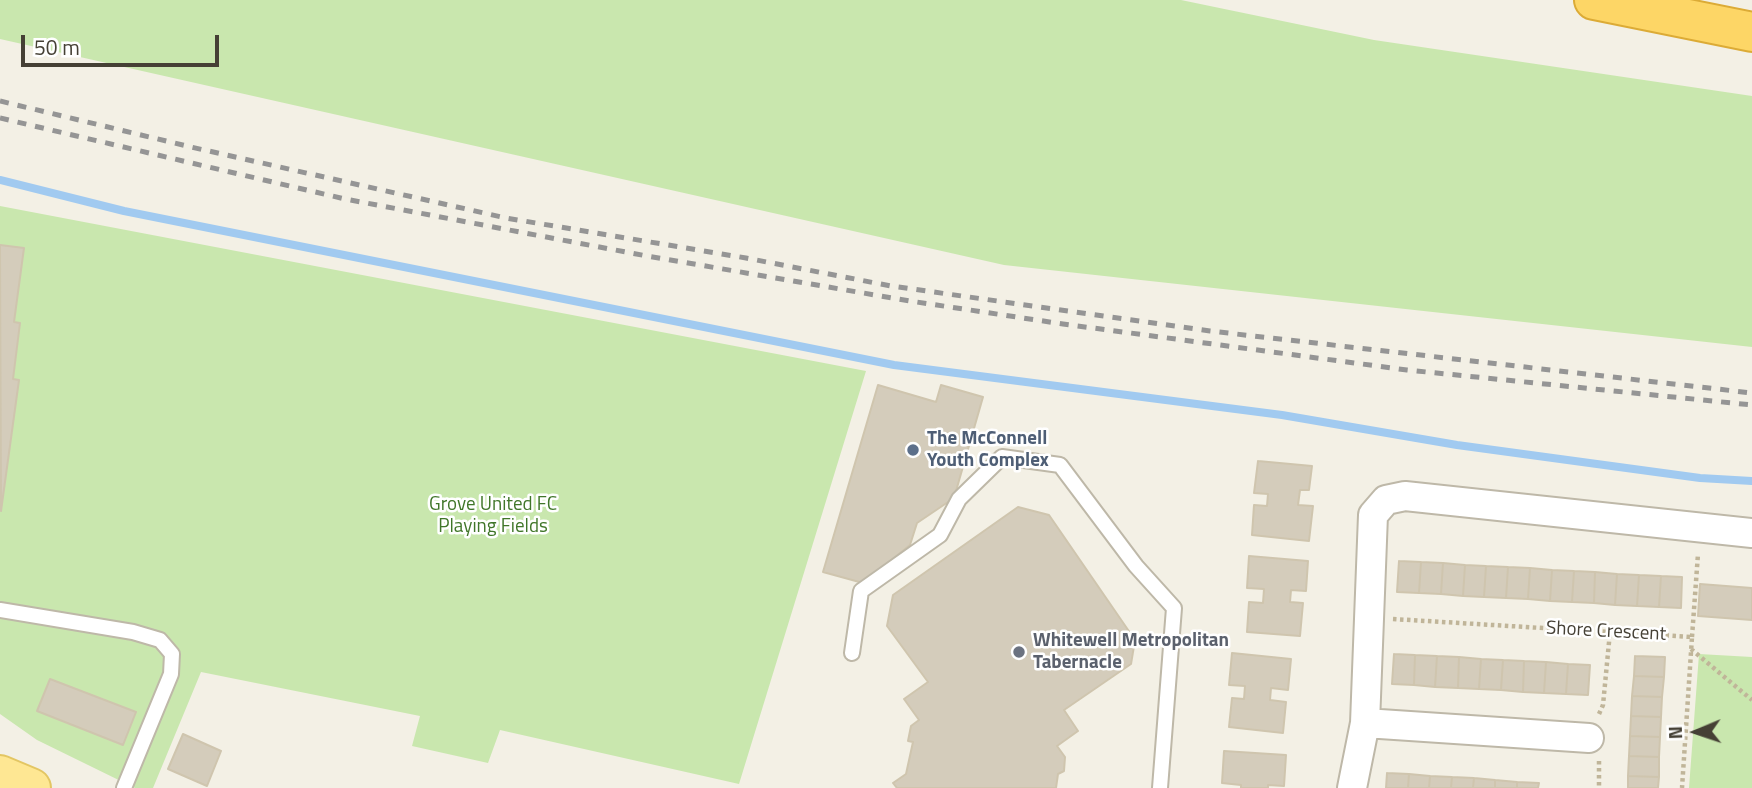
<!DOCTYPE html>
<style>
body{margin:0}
#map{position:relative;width:1752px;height:788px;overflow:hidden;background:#f3f0e5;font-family:"Titillium Web",sans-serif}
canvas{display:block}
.north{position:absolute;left:1661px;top:697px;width:70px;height:70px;-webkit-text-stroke:5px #fff;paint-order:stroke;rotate:268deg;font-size:19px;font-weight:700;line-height:28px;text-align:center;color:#454035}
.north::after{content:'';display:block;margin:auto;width:24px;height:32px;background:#454035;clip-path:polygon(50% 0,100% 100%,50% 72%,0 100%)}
.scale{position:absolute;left:21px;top:35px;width:198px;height:32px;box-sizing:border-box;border:4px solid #454035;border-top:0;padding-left:9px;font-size:21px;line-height:24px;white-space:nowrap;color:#454035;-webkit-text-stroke:5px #fff;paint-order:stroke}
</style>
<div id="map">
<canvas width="1752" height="788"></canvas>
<div class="north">N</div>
<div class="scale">50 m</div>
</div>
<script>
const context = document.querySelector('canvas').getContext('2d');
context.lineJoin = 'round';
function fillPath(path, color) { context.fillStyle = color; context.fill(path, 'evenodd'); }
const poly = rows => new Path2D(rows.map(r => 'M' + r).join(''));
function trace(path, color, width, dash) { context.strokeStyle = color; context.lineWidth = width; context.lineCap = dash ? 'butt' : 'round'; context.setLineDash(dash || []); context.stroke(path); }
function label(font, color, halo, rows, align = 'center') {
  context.font = font + ' "Titillium Web",sans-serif'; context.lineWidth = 5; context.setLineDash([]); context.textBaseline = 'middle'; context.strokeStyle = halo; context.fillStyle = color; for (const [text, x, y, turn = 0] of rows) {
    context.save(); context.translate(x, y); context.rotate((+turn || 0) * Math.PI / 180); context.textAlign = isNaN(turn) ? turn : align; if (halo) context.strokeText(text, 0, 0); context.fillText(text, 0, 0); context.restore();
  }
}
const green = poly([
 [0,0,1181,0,1374,40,1752,96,1752,347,1004,265,0,39],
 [0,206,866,371,739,784,500,730,488,763,412,746,420,716,201,672,153,788,135,788,37,740,0,714],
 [1699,654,1752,657,1752,788,1689,788]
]);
const stream = poly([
 [0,180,124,211,894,365,1282,415,1457,445,1700,478,1752,481]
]);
const building = poly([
 [0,245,24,248,14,322,20,323,13,379,19,380,1,511,0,245],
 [878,385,936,402,941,385,983,397,954,498,917,523,910,545,863,583,823,572,878,385],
 [1258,461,1312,466,1309,490,1300,490,1298,505,1313,506,1309,541,1252,535,1254,505,1267,506,1268,494,1254,493,1258,461],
 [1018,507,1049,515,1135,640,1131,664,1064,710,1078,731,1057,746,1065,757,1064,771,1058,774,1056,788,897,788,893,783,906,774,913,742,908,741,911,726,919,720,904,699,928,682,887,626,893,595,1018,507],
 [1249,556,1308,561,1306,591,1291,590,1290,602,1303,603,1300,636,1247,632,1249,602,1263,603,1264,589,1247,588,1249,556],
 [1399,561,1421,562,1419,593,1397,592,1399,561],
 [1421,562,1443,563,1441,594,1419,593,1421,562],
 [1443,563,1465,565,1463,596,1441,594,1443,563],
 [1465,565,1486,566,1484,597,1463,596,1465,565],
 [1486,566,1508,567,1506,598,1484,597,1486,566],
 [1508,567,1530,568,1528,599,1506,598,1508,567],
 [1530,568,1552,570,1550,601,1528,599,1530,568],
 [1552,570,1574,571,1572,602,1550,601,1552,570],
 [1574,571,1595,572,1594,603,1572,602,1574,571],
 [1595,572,1617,574,1615,605,1594,603,1595,572],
 [1617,574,1639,575,1637,606,1615,605,1617,574],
 [1639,575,1661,576,1659,607,1637,606,1639,575],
 [1661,576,1682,577,1681,608,1659,607,1661,576],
 [1700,584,1752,588,1752,620,1698,616,1700,584],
 [1232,653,1291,659,1288,690,1271,688,1270,700,1286,702,1283,733,1229,727,1232,698,1244,699,1245,686,1229,685,1232,653],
 [1394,654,1415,655,1414,685,1392,684,1394,654],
 [1415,655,1437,656,1435,687,1414,685,1415,655],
 [1437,656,1459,657,1458,688,1435,687,1437,656],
 [1635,656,1665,657,1664,677,1634,676,1635,656],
 [1459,657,1481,659,1479,689,1458,688,1459,657],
 [1481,659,1503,660,1501,690,1479,689,1481,659],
 [1503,660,1524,661,1523,692,1501,690,1503,660],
 [1524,661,1546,662,1544,693,1523,692,1524,661],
 [1546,662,1568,664,1566,694,1544,693,1546,662],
 [1568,664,1590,665,1588,695,1566,694,1568,664],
 [1634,676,1664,677,1662,697,1632,696,1634,676],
 [50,679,136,712,123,745,37,711,50,679],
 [1632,696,1662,697,1661,717,1631,716,1632,696],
 [1631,716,1661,717,1660,737,1630,736,1631,716],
 [183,734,221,751,207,786,168,769,183,734],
 [1630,736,1660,737,1659,757,1629,756,1630,736],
 [1224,751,1286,755,1284,786,1268,785,1268,788,1241,788,1241,785,1222,783,1224,751],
 [1629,756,1659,757,1659,777,1628,776,1629,756],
 [1387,773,1409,774,1408,788,1386,788,1387,773],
 [1409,774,1430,776,1429,788,1408,788,1409,774],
 [1430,776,1452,777,1451,788,1429,788,1430,776],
 [1628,776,1659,777,1658,788,1628,788,1628,776],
 [1452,777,1474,778,1473,788,1451,788,1452,777],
 [1474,778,1495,780,1495,788,1473,788,1474,778],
 [1495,780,1517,782,1517,788,1495,788,1495,780],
 [1517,782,1539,783,1538,788,1517,788,1517,782]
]);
const path = poly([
 [1393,619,1692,637,1682,788],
 [1692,637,1698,554],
 [1691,649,1752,700],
 [1599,714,1603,705,1610,632],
 [1599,761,1599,788]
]);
const lane = poly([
 [0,610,133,632,160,640,172,654,171,674,124,788],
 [852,653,861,591,940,535,959,499,1002,457,1060,465,1136,566,1174,608,1160,788]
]);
const street = poly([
 [1365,723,1589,738],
 [1352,788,1365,723,1373,515,1386,500,1405,496,1752,533]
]);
const primary = poly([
 [0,775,31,788]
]);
const highway = poly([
 [1594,0,1752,32]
]);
const rail = poly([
 [0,101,191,147,506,218,746,258,891,286,1210,331,1752,393],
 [0,118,345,199,647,256,910,301,1063,324,1407,370,1752,405]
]);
const markers = [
 [913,450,7,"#5c6f8a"],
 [1019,652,7,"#6b7280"]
];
const serviceNames = [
 ["The McConnell",927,439],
 ["Youth Complex",927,461]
];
const parkNames = [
 ["Grove United FC",493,505],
 ["Playing Fields",493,527]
];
const streetNames = [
 ["Shore Crescent",1606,632,3]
];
const worshipNames = [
 ["Whitewell Metropolitan",1033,641],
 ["Tabernacle",1033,663]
];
fillPath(green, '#c9e7ae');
trace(stream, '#a1caf0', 8);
fillPath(building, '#d4ccbb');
trace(building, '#cfc5ae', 2);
trace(lane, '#beb8a8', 18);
trace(street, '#beb8a8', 32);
trace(primary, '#e3c663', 42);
trace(highway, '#dcab36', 42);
trace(path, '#c0b599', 4.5, [3.5, 3.5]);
trace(lane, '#fff', 14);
trace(street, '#fff', 28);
trace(primary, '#fee793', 38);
trace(highway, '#fdd666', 38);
trace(rail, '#959595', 5, [9, 9]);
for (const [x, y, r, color] of markers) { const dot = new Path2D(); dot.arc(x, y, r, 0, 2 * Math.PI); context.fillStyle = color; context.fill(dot); trace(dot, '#fff', 2.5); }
label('bold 19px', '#4e5e75', '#fff', serviceNames, 'left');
label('19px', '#407629', '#fff', parkNames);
label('19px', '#454035', '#fff', streetNames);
label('bold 19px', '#5b616d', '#fff', worshipNames, 'left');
</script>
